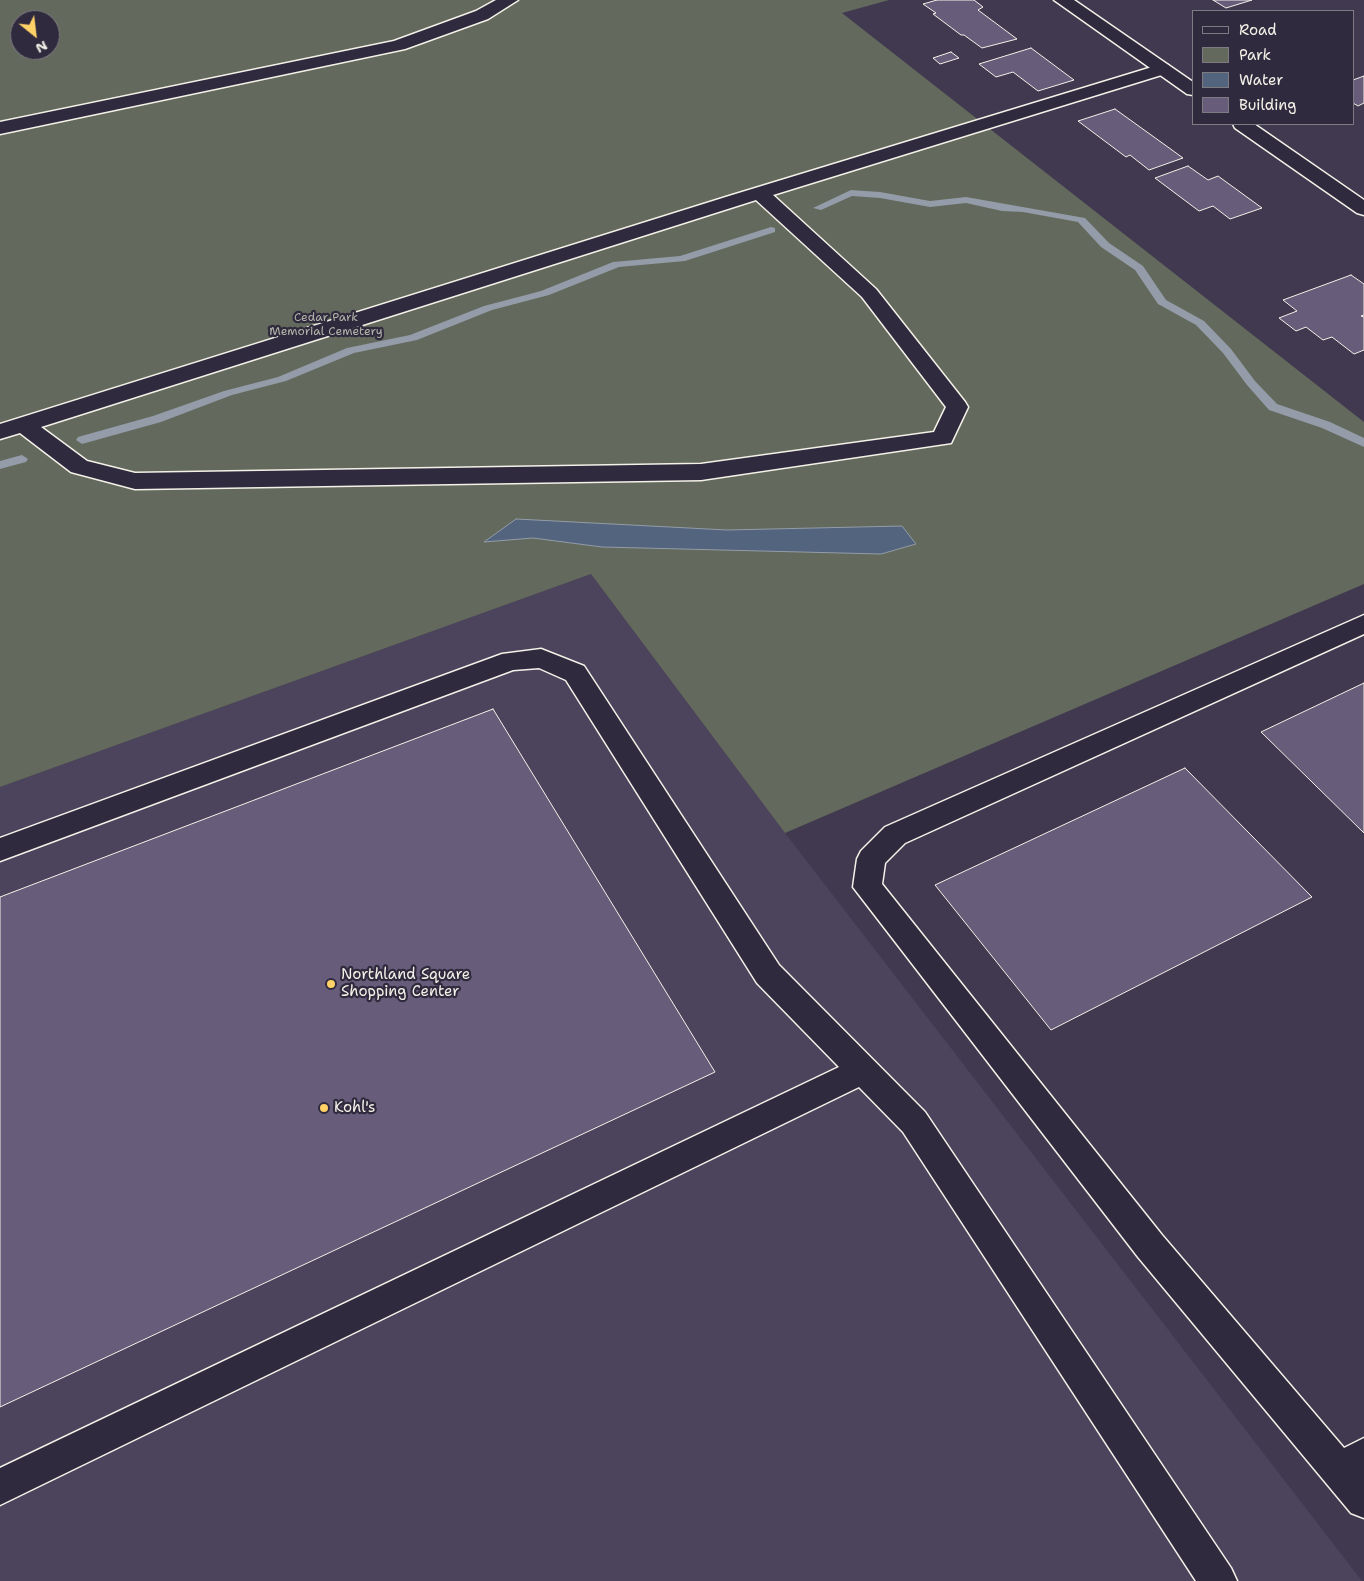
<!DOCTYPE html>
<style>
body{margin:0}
#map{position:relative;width:1364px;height:1581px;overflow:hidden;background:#40394f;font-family:"Shantell Sans",sans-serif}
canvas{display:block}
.legend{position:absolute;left:1192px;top:10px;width:162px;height:115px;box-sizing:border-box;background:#2f2a3d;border:1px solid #7e7a81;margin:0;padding:6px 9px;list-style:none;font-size:15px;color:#f4f1e8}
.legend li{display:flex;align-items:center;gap:10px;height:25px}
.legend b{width:25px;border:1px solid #7e7a81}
.north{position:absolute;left:10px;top:10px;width:50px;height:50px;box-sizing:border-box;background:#2f2a3d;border:1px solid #7e7a81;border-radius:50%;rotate:151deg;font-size:14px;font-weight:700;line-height:20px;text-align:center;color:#f4f1e8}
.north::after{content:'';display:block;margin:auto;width:18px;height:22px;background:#ffd166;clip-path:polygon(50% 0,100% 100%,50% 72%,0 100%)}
</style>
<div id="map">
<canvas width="1364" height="1581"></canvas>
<ul class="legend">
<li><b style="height:6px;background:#2f2a3d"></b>Road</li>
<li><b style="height:14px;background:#63695c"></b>Park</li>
<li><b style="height:14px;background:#53647e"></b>Water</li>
<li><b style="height:14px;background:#675d7a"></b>Building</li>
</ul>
<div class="north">N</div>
</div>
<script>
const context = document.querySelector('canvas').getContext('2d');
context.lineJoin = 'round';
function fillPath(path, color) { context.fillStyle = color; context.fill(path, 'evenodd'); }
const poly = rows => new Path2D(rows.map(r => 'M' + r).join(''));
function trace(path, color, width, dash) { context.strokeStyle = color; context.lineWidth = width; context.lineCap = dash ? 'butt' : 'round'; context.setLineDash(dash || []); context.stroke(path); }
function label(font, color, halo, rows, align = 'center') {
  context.font = font + ' "Shantell Sans",sans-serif'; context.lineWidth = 4.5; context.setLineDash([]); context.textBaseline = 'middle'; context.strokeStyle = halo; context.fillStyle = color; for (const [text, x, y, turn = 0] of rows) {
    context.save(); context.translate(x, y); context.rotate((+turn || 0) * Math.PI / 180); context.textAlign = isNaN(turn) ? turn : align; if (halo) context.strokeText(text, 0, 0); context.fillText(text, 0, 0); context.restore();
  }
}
const built = poly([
 [591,574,785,833,1362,1581,0,1581,0,787]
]);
const green = poly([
 [0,0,889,0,842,13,1364,422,1364,584,785,833,591,574,0,787],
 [20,20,50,20,50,50,20,50]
]);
const water = poly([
 [516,519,727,530,902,526,916,544,881,554,602,547,533,538,484,542,516,519]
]);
const stream = poly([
 [851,190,880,192,930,201,966,197,1085,218,1109,243,1143,266,1166,300,1204,321,1231,349,1255,381,1277,404,1330,422,1364,438,1364,447,1322,428,1269,410,1247,385,1223,353,1196,325,1158,304,1135,270,1101,247,1078,222,1023,212,1002,211,966,203,930,207,880,198,852,196,821,210,813,208,851,190],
 [771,227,775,228,775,232,685,261,619,267,549,295,492,310,417,340,354,353,286,381,232,395,161,422,82,444,76,440,78,437,153,416,224,391,278,377,347,348,410,335,484,306,541,291,613,262,680,256,771,227],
 [22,455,28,459,26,462,0,469,0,461,22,455]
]);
const building = poly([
 [937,0,974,0,983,7,978,10,1017,39,982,48,964,35,961,35,933,14,936,13,923,4,937,0],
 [1213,0,1252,0,1226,8,1213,0],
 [1031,48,1074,80,1038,91,1013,72,996,77,979,64,1031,48],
 [951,52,959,58,940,64,933,58,951,52],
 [1364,76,1364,103,1358,106,1353,103,1353,80,1364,76],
 [1115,109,1172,150,1183,158,1149,170,1130,155,1126,157,1078,121,1115,109],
 [1188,166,1208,180,1218,176,1262,208,1230,219,1213,206,1199,211,1155,178,1188,166],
 [1351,275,1364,284,1364,315,1361,316,1364,317,1364,350,1354,354,1332,337,1323,340,1306,327,1296,331,1279,318,1297,311,1283,300,1351,275],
 [1364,683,1364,833,1261,732,1364,683],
 [493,709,715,1072,0,1407,0,897,493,709],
 [1185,768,1312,897,1051,1030,935,885,1185,768]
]);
const lane = poly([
 [496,0,518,0,488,19,405,49,0,134,0,122,394,41,476,11,496,0],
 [1162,64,1168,65,1171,69,1168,73,773,195,876,289,965,402,968,407,951,443,701,480,135,489,71,472,20,433,0,439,0,424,729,196,1162,64],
 [756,200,862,297,946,407,934,432,701,464,135,473,87,461,41,427,756,200],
 [1364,615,1364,634,905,843,885,863,882,884,1162,1235,1344,1448,1364,1438,1364,1518,1351,1513,1138,1257,853,887,857,859,861,851,885,827,1364,615],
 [541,649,584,666,779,965,925,1112,1231,1568,1237,1581,1196,1581,903,1132,859,1087,0,1505,0,1468,839,1067,757,983,566,680,539,668,513,670,0,861,0,838,502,654,541,649]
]);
const secondary = poly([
 [1054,0,1074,0,1193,82,1193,95,1187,94,1054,0],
 [1233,124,1254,124,1364,200,1364,215,1357,213,1235,128,1233,124]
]);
const markers = [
 [331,984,5,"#ffd166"],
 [324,1108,5,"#ffd166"]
];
const farParknames = [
 ["Cedar Park",326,318],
 ["Memorial Cemetery",326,332]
];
const poiNames = [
 ["Northland Square",341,975],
 ["Shopping Center",341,992],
 ["Kohl's",334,1108]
];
fillPath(built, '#4c445c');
fillPath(green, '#63695c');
fillPath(water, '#53647e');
trace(water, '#939ca8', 1);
fillPath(stream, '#939ca8');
fillPath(building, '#675d7a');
trace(building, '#f4f1e8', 1);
trace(lane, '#f4f1e8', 3);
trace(secondary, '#f4f1e8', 3);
fillPath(lane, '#2f2a3d');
fillPath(secondary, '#2f2a3d');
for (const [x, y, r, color] of markers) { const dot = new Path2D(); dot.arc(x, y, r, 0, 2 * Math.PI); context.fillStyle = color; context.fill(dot); trace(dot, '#2f2a3d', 2); }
label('12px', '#b3b4a9', '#2f2a3d', farParknames);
label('15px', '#f4f1e8', '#2f2a3d', poiNames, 'left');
</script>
